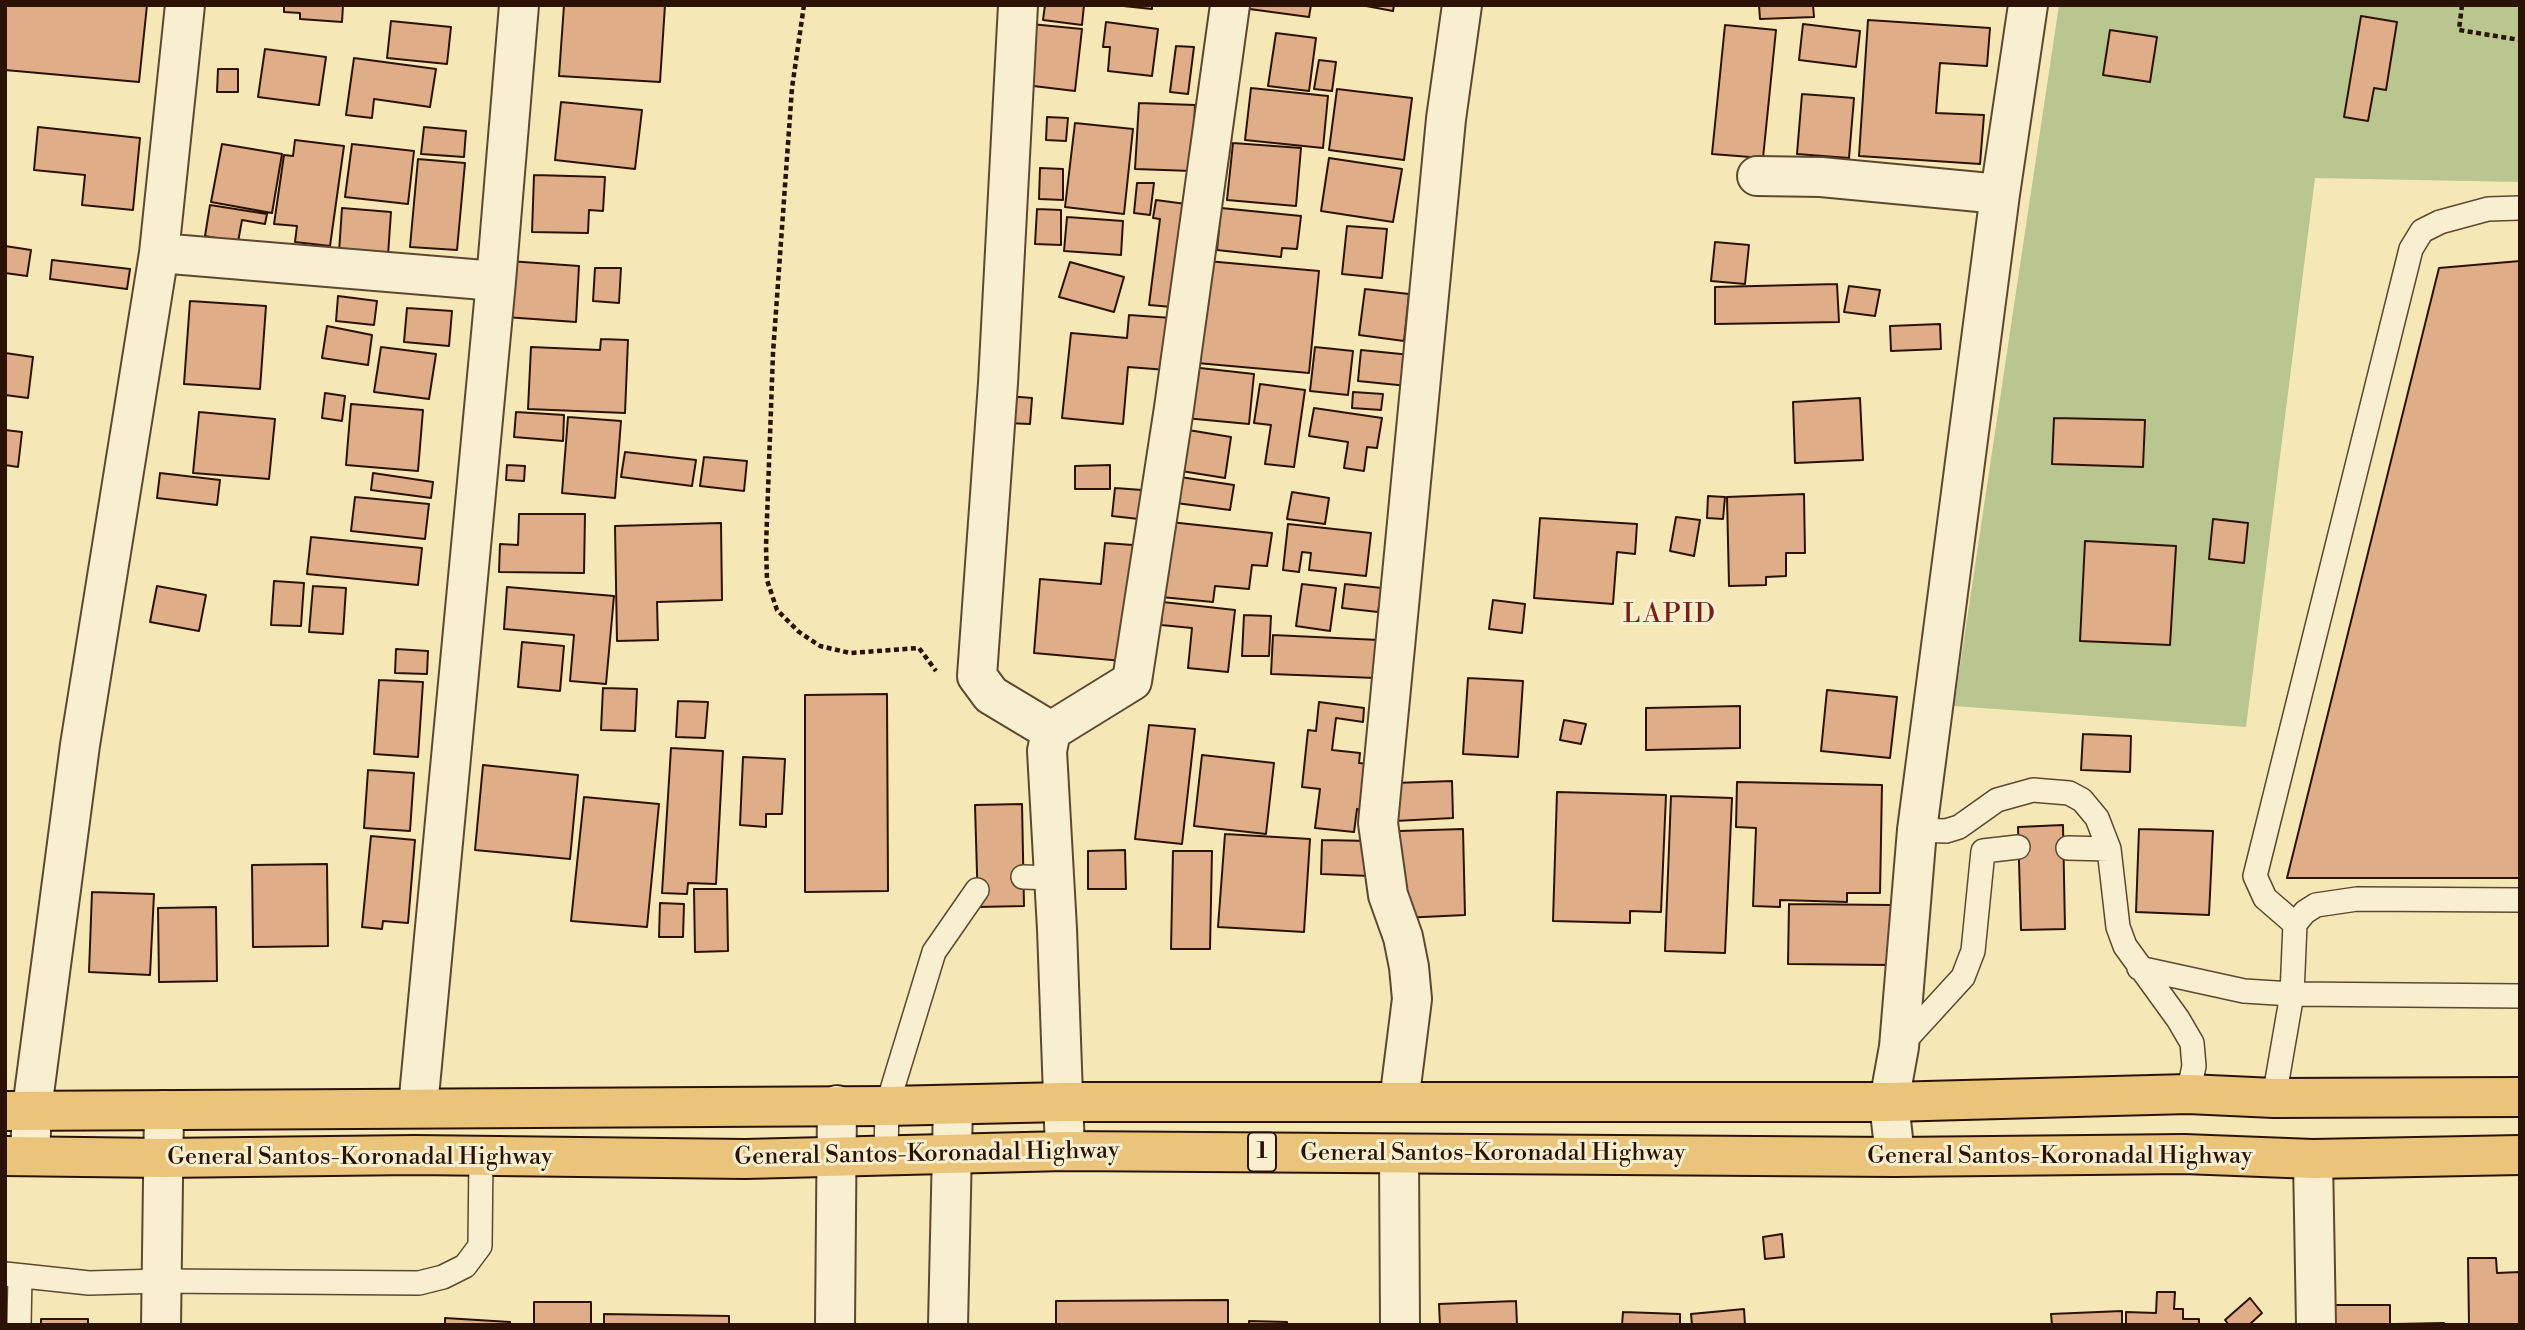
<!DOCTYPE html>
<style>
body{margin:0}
#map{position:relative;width:2525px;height:1330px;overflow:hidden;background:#f5e7b6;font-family:"Libre Bodoni",serif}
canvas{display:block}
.frame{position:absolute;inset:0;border:7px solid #2c1205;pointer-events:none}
</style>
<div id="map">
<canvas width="2525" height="1330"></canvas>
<div class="frame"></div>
</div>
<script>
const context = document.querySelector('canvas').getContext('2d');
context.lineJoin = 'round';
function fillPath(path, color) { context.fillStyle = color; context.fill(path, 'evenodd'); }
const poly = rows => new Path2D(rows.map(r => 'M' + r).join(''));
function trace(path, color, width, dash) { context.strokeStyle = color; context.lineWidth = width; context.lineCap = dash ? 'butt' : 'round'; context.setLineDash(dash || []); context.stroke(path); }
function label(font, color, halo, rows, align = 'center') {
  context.font = font + ' "Libre Bodoni",serif'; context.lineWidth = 6; context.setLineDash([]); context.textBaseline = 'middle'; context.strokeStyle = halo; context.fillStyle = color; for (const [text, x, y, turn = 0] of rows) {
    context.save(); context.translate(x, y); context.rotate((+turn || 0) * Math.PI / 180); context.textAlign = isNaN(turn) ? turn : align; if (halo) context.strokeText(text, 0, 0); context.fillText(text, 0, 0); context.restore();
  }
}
const green = poly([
 [2059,5,2520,5,2520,182,2315,178,2246,727,1954,706]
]);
const building = poly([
 [5,5,147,5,139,82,5,70,5,5],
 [284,5,343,5,342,22,300,19,300,13,284,12,284,5],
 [564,5,665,5,660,82,559,76,564,5],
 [1045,5,1084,5,1082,25,1043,20,1045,5],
 [1114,5,1152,5,1152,9,1114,5],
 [1242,5,1311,5,1309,17,1242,8,1242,5],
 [1361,5,1394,5,1393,11,1361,5],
 [1759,5,1813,5,1814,17,1760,19,1759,5],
 [2361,16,2397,22,2386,90,2374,88,2368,121,2344,117,2361,16],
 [1868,20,1990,28,1987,66,1940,63,1936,113,1984,115,1980,164,1859,156,1868,20],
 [391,21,451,27,447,64,387,58,391,21],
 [1106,22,1158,29,1152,76,1108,71,1110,47,1103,47,1106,22],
 [1031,24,1082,29,1075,91,1025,85,1031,24],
 [1803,24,1860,31,1856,67,1799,60,1803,24],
 [1725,25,1776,30,1763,158,1712,154,1725,25],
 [2110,30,2157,37,2150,82,2103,75,2110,30],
 [1276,33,1316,38,1309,91,1268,86,1276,33],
 [1176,46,1194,47,1188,94,1170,92,1176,46],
 [265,49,326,57,319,105,258,97,265,49],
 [354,58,436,69,430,107,374,99,372,118,346,115,354,58],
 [1319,60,1336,62,1332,91,1314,89,1319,60],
 [218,69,238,69,238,92,217,92,218,69],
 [1251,88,1328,96,1323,148,1245,140,1251,88],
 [1337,89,1412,98,1404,160,1329,150,1337,89],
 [1802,94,1854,98,1849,158,1797,154,1802,94],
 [561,102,642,110,635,169,555,160,561,102],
 [1139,103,1195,105,1192,171,1135,169,1139,103],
 [1047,117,1068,118,1066,141,1046,140,1047,117],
 [1075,123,1133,129,1124,214,1065,207,1075,123],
 [38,127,140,138,133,210,82,205,85,175,34,170,38,127],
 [424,127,466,131,464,157,421,154,424,127],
 [295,140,344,146,330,246,295,242,297,226,274,224,284,155,293,156,295,140],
 [1233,143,1301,148,1296,206,1227,200,1233,143],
 [222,144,282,154,272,213,211,202,222,144],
 [352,144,414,151,408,204,345,197,352,144],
 [1329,158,1402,169,1393,222,1321,211,1329,158],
 [418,159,465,163,457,250,410,247,418,159],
 [1040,168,1063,169,1063,200,1039,199,1040,168],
 [534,175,605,177,603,211,589,210,588,233,532,232,534,175],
 [1137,183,1154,183,1150,215,1134,213,1137,183],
 [1156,200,1186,204,1172,307,1149,305,1160,219,1153,218,1156,200],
 [210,205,267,214,265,224,242,220,238,242,205,236,210,205],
 [342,208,391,212,388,255,339,252,342,208],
 [1221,208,1301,216,1297,249,1282,248,1281,257,1217,250,1221,208],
 [1037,209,1061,210,1061,245,1035,244,1037,209],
 [1067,217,1123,221,1121,255,1064,251,1067,217],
 [1347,226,1387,229,1382,278,1342,274,1347,226],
 [1715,242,1749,245,1745,284,1711,281,1715,242],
 [5,246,31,250,27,276,5,273,5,246],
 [52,260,130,269,127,289,50,279,52,260],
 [509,261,579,266,576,322,505,317,509,261],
 [1207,261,1319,271,1309,373,1197,363,1207,261],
 [2520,261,2520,878,2287,878,2439,268,2520,261],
 [1070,262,1124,277,1114,312,1059,297,1070,262],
 [595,268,621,268,619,303,593,301,595,268],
 [1837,284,1839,322,1715,324,1715,287,1837,284],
 [1849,286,1880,290,1875,316,1844,312,1849,286],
 [1365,289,1409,294,1404,341,1359,335,1365,289],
 [338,296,377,301,374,325,336,321,338,296],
 [190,301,266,306,260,389,184,384,190,301],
 [407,308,452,311,449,346,404,342,407,308],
 [1129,315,1172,318,1167,370,1128,367,1123,424,1062,418,1071,333,1127,338,1129,315],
 [1940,324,1941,349,1891,351,1890,326,1940,324],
 [327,326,372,335,368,365,322,358,327,326],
 [601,339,628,340,625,413,528,409,531,347,600,350,601,339],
 [381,347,436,354,429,399,374,392,381,347],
 [1315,347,1353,351,1348,395,1310,391,1315,347],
 [1361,350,1411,355,1408,386,1358,381,1361,350],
 [5,353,33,357,28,398,5,395,5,353],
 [1191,367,1254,374,1249,424,1185,418,1191,367],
 [1260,384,1305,390,1294,467,1265,464,1271,425,1254,423,1260,384],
 [1353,392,1383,394,1381,410,1352,408,1353,392],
 [325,393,345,396,342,421,322,418,325,393],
 [1008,396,1032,398,1030,424,1006,423,1008,396],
 [1860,398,1863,460,1795,463,1793,402,1860,398],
 [351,404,423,410,418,471,346,465,351,404],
 [1314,408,1382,418,1377,448,1367,447,1364,471,1344,468,1348,442,1309,436,1314,408],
 [199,412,275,419,269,479,193,473,199,412],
 [516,412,564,415,563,441,514,437,516,412],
 [568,417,621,421,615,498,562,493,568,417],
 [2054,418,2145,420,2143,467,2052,464,2054,418],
 [1182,429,1231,437,1225,478,1175,470,1182,429],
 [5,430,22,432,18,467,5,465,5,430],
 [625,452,696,460,692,486,621,477,625,452],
 [704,457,747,461,744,491,700,486,704,457],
 [507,465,525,466,524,481,506,480,507,465],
 [1110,465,1110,489,1075,489,1075,466,1110,465],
 [160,473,220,480,217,505,157,498,160,473],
 [373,473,433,482,431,498,371,490,373,473],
 [1180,477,1234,485,1230,510,1176,503,1180,477],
 [1115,488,1142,490,1139,519,1112,516,1115,488],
 [1292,492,1329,498,1325,524,1287,519,1292,492],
 [1804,494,1805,553,1786,553,1786,576,1766,577,1766,585,1729,586,1727,497,1804,494],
 [1708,496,1725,497,1723,519,1707,518,1708,496],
 [355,497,429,504,425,539,351,531,355,497],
 [519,514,585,514,584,573,499,572,500,544,518,545,519,514],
 [1676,517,1700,520,1694,556,1670,551,1676,517],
 [1540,518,1637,524,1635,554,1617,552,1613,604,1534,598,1540,518],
 [2213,519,2248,523,2244,563,2209,559,2213,519],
 [1170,522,1272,533,1267,566,1252,565,1249,589,1215,586,1213,602,1161,597,1170,522],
 [721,523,722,600,657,602,658,640,617,641,615,526,721,523],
 [1288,524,1371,533,1366,576,1309,570,1311,553,1302,552,1299,572,1283,570,1288,524],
 [311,537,422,548,418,585,307,574,311,537],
 [2085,541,2176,546,2170,645,2080,641,2085,541],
 [1105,543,1133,545,1123,661,1034,653,1040,579,1101,584,1105,543],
 [274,581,304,583,301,626,271,625,274,581],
 [1302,584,1336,588,1330,631,1296,626,1302,584],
 [1345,584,1382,588,1378,612,1342,608,1345,584],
 [157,586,206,595,199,631,150,622,157,586],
 [313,586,346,588,343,634,309,632,313,586],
 [507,587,614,596,606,684,570,681,574,635,504,629,507,587],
 [1493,600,1525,604,1522,633,1489,629,1493,600],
 [1163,602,1235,610,1228,672,1188,668,1192,628,1161,625,1163,602],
 [1244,615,1271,616,1269,656,1242,656,1244,615],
 [1273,635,1379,640,1376,678,1271,674,1273,635],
 [522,642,564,646,560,691,518,687,522,642],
 [396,649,428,651,427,674,395,673,396,649],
 [1468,678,1523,681,1518,757,1463,754,1468,678],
 [379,680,423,682,418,757,374,754,379,680],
 [603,688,637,689,635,731,601,730,603,688],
 [1827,690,1897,697,1890,758,1821,751,1827,690],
 [887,694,888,891,805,892,805,695,887,694],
 [678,701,708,702,705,738,676,737,678,701],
 [1319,702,1364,708,1363,722,1336,718,1332,750,1360,753,1359,763,1376,765,1371,811,1357,809,1354,832,1315,828,1320,789,1302,787,1308,730,1316,731,1319,702],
 [1740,706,1740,748,1646,750,1646,708,1740,706],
 [1564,720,1586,724,1581,744,1560,740,1564,720],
 [1149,725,1195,729,1182,844,1135,839,1149,725],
 [2083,734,2131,736,2130,772,2081,770,2083,734],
 [671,748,723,751,716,884,688,883,687,894,662,893,671,748],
 [1202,755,1274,763,1266,834,1194,826,1202,755],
 [743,757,785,759,782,814,766,814,766,827,740,825,743,757],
 [483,765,578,775,570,859,475,850,483,765],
 [368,770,414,773,410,831,364,828,368,770],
 [1452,781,1453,818,1395,821,1394,783,1452,781],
 [1737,782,1882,785,1880,893,1847,893,1847,902,1780,900,1780,907,1753,906,1756,828,1736,827,1737,782],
 [1557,792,1666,795,1661,912,1630,911,1630,923,1553,921,1557,792],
 [1671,796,1732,798,1725,953,1665,951,1671,796],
 [584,797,659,804,647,927,571,921,584,797],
 [1022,804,1024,906,978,907,975,805,1022,804],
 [2063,825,2065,929,2021,930,2018,827,2063,825],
 [1463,829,1465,915,1402,918,1399,831,1463,829],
 [2139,829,2213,831,2209,915,2136,912,2139,829],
 [1225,834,1310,839,1304,932,1218,927,1225,834],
 [371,836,415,840,408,923,383,921,382,929,362,927,371,836],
 [1322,840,1371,841,1369,876,1321,874,1322,840],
 [1125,850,1126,889,1088,889,1088,851,1125,850],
 [1173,851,1212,851,1210,949,1171,949,1173,851],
 [327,864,328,946,253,947,252,865,327,864],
 [694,889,727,889,728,951,695,952,694,889],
 [92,892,154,894,150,975,89,972,92,892],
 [660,903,684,904,683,937,659,937,660,903],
 [1789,904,1891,905,1890,965,1788,964,1789,904],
 [216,907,217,981,159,982,158,908,216,907],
 [1782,1234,1784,1257,1765,1259,1763,1237,1782,1234],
 [2468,1258,2496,1258,2497,1273,2520,1272,2520,1325,2469,1325,2468,1258],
 [2157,1292,2175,1292,2174,1309,2183,1309,2183,1319,2199,1319,2199,1325,2126,1325,2126,1312,2156,1313,2157,1292],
 [2250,1298,2262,1313,2249,1325,2229,1325,2225,1320,2250,1298],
 [1228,1300,1228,1325,1056,1325,1056,1301,1228,1300],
 [1516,1301,1517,1325,1440,1325,1439,1304,1516,1301],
 [534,1302,591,1302,591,1325,534,1325,534,1302],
 [2335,1305,2390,1305,2390,1325,2335,1325,2335,1305],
 [1744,1309,1745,1325,1692,1325,1691,1314,1744,1309],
 [2122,1311,2122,1325,2052,1325,2051,1314,2122,1311],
 [1623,1312,1680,1314,1680,1325,1622,1325,1623,1312],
 [604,1314,729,1316,729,1325,604,1325,604,1314],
 [445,1318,510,1322,510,1325,445,1325,445,1318],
 [41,1319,88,1319,88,1325,41,1325,41,1319],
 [1249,1321,1287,1322,1287,1325,1249,1325,1249,1321],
 [2444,1323,2444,1325,2395,1325,2395,1324,2444,1323]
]);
const path = poly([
 [804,5,792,88,773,353,766,546,767,580,777,610,799,632,820,646,850,653,919,648,936,671],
 [2462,5,2459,30,2520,40]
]);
const service = poly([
 [1917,830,1946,831,1959,827,1997,800,2033,790,2069,793,2082,800,2097,818,2109,849,2118,927,2125,946,2178,1019,2192,1043,2194,1066,2188,1094],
 [2068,848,2109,849],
 [1023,877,1055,878],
 [2295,924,2265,898,2255,876,2411,249,2422,231,2440,222,2488,209,2520,208],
 [2139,968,2244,991,2292,994,2295,924,2305,912,2316,905,2357,899,2520,900],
 [1899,1047,1963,977,1973,951,1983,851,2018,847],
 [2274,1098,2292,994,2520,996],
 [886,1155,887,1106,934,952,977,890],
 [5,1274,89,1283,161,1281,419,1283,443,1277,465,1266,480,1246,481,1157],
 [19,1325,20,1276]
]);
const minor = poly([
 [1018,5,998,383,977,676,991,695,1051,731],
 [1757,176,1821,177,2000,194],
 [159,253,496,281],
 [1399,1102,1412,999,1409,967,1403,937,1388,895,1378,823,1446,119,1462,5],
 [418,1107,496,281,519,5],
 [1065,1151,1057,929,1047,751,1051,731,1132,681,1174,408,1230,5],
 [1399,1154,1400,1325],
 [30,1155,32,1109,80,745,159,253,185,5],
 [1895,1157,1889,1102,1899,1047,1917,830,2000,194,2028,5],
 [2313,1159,2316,1325],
 [161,1325,164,1110]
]);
const tertiary = poly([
 [835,1325,837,1105],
 [948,1325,953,1105]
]);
const trunk = poly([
 [5,1111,887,1106,1064,1102,1889,1102,2188,1094,2274,1098,2520,1097],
 [5,1156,162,1158,415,1155,745,1159,1065,1151,1895,1157,2184,1154,2313,1159,2520,1155]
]);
const shields = [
 [1262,1152,28]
];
const shieldNames = [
 ["1",1262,1152]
];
const streetNames = [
 ["General Santos-Koronadal Highway",1493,1154],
 ["General Santos-Koronadal Highway",927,1155,-1],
 ["General Santos-Koronadal Highway",2060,1157],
 ["General Santos-Koronadal Highway",360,1158]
];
const neighbourhoodNames = [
 ["LAPID",1670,616]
];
fillPath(green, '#bac690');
fillPath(building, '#dfae88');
trace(building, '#2c1205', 2);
trace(service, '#5e4731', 26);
trace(minor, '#5e4731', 42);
trace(tertiary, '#5e4731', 42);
trace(trunk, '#2c1205', 42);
trace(path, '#2c1205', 4.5, [5, 3.5]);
trace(service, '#f8efd0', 23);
trace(minor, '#f8efd0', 38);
trace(tertiary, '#f8efd0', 38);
trace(trunk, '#eac47b', 38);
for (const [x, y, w] of shields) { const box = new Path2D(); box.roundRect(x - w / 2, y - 19.5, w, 39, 5); context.fillStyle = '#f8efd0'; context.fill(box); trace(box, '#2c1205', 2); }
label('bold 23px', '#2c1205', null, shieldNames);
label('24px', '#2c1205', '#f8efd0', streetNames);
context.letterSpacing = '2px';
label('26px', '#7a1f14', '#f8efd0', neighbourhoodNames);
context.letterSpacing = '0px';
</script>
